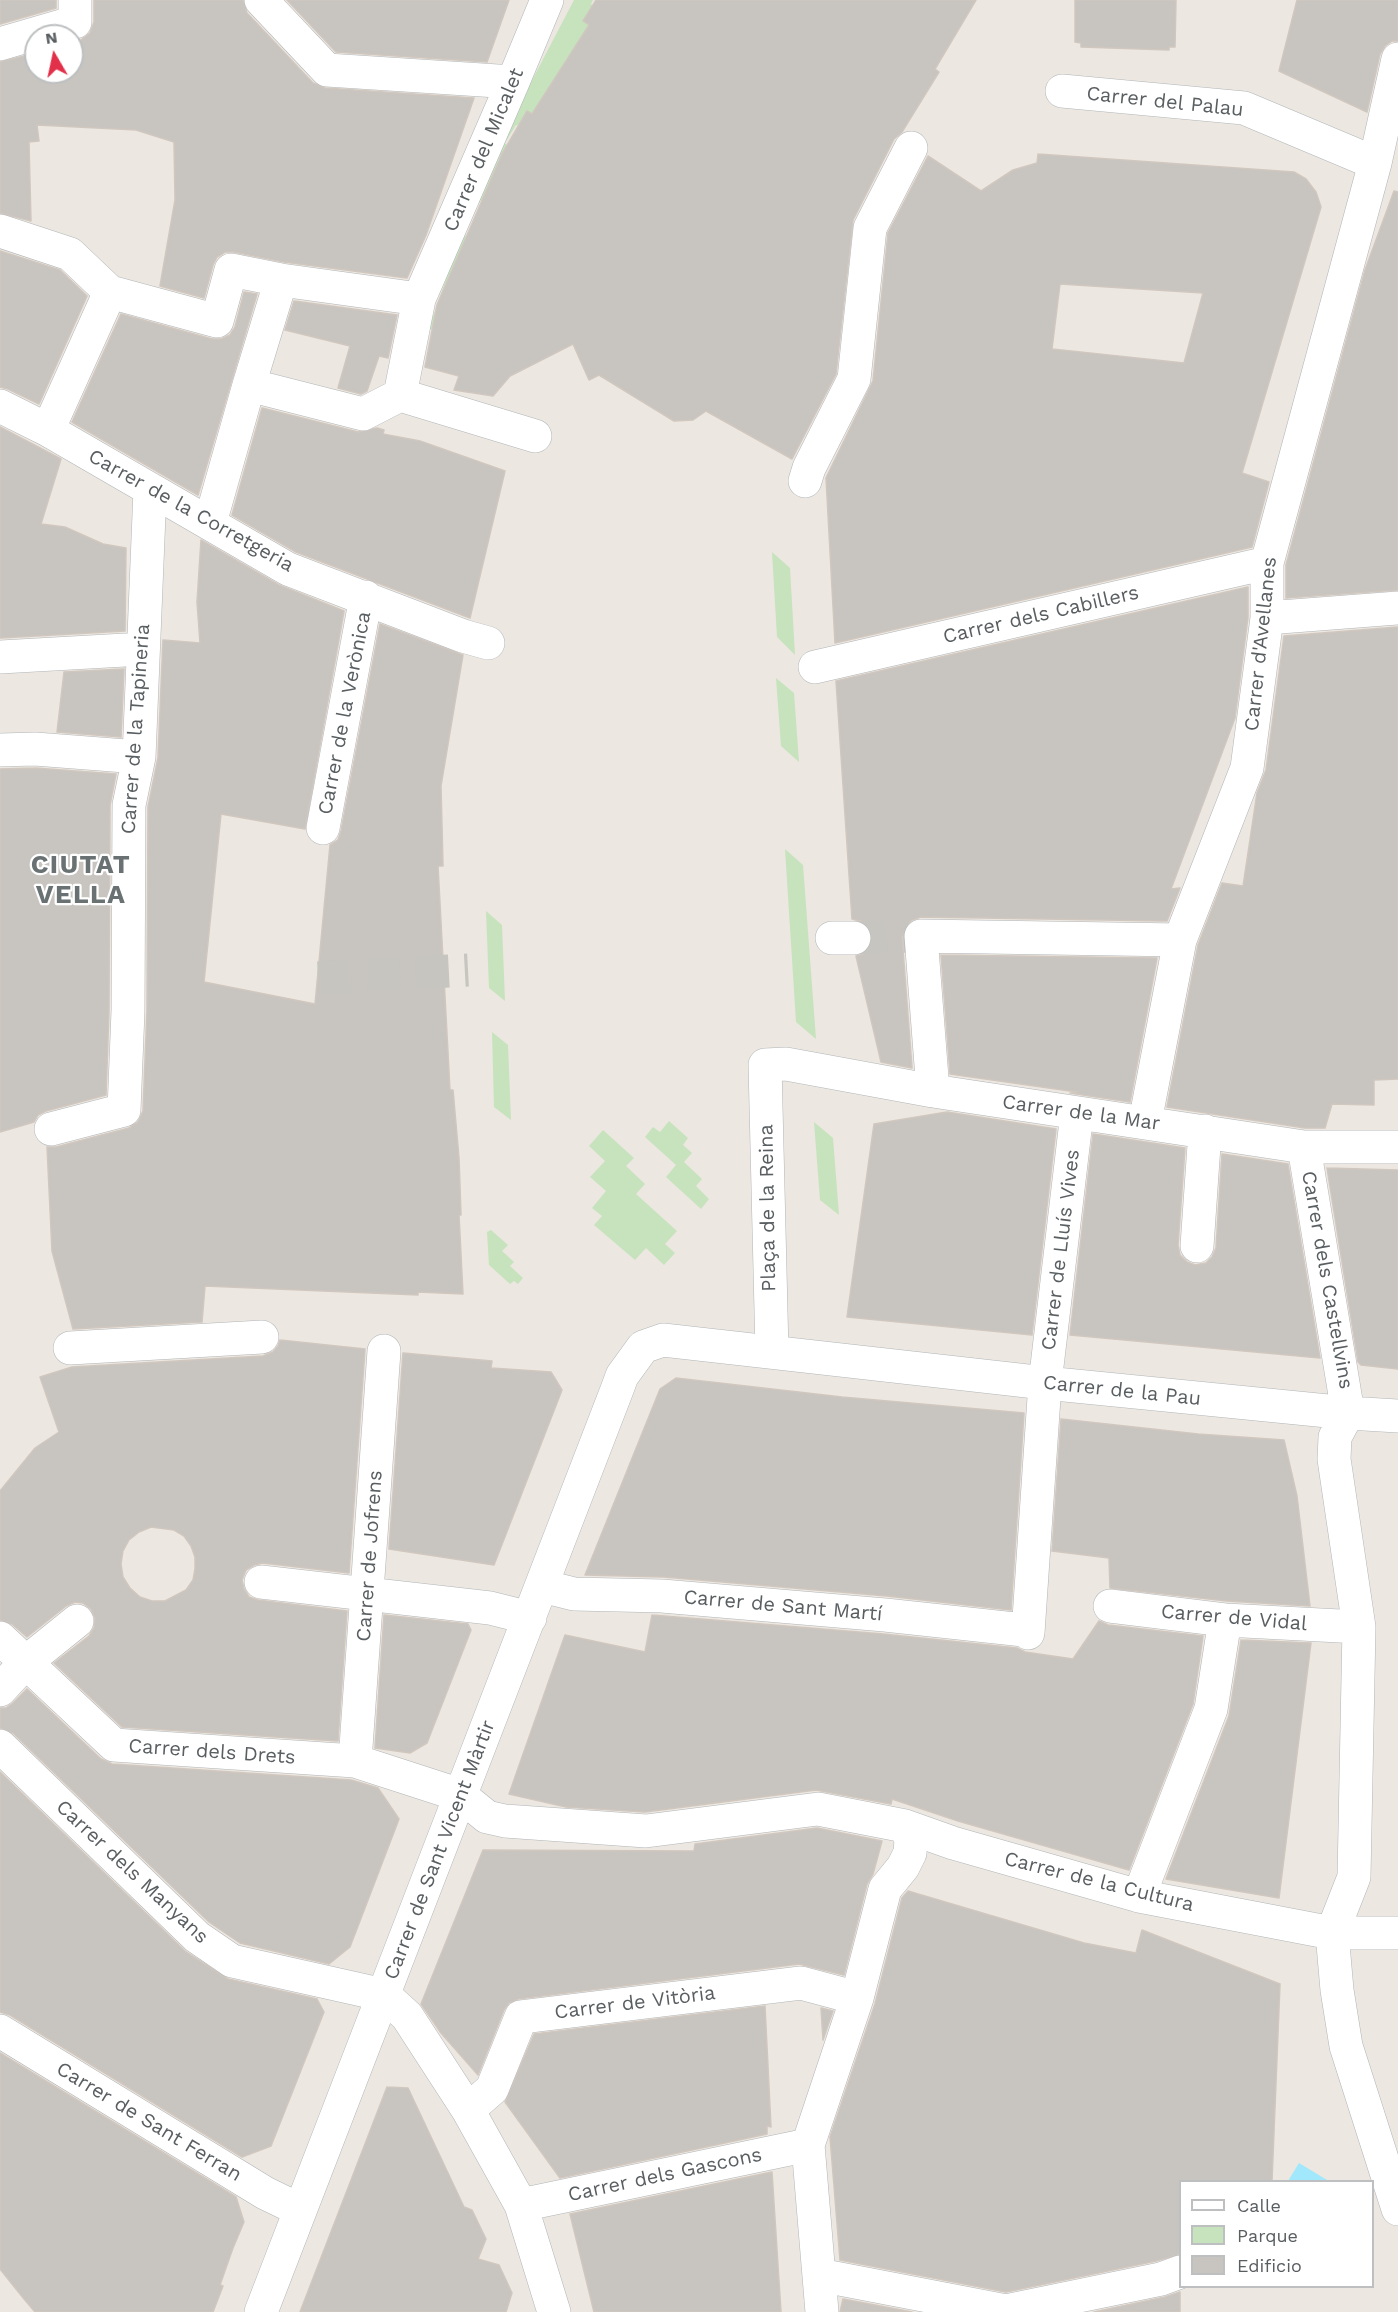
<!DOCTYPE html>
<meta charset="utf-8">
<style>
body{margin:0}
#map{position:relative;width:1398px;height:2312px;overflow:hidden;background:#ece7e0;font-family:"Work Sans",sans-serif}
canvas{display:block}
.legend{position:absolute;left:1179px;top:2180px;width:195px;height:108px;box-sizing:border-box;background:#fff;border:2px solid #bdbfc0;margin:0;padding:8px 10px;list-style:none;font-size:18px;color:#595e61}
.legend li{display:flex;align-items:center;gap:12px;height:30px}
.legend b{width:30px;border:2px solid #bdbfc0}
.north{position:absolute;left:24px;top:24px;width:60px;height:60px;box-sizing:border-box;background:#fff;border:2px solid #bdbfc0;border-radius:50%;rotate:351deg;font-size:16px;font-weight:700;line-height:24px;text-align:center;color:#595e61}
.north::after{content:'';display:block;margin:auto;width:21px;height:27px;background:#e2304a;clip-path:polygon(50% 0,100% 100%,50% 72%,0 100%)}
</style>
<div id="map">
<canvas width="1398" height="2312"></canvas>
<ul class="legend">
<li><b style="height:8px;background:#fff"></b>Calle</li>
<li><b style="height:16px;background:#c6e3bd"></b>Parque</li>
<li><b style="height:16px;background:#c8c4c0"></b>Edificio</li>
</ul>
<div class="north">N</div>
</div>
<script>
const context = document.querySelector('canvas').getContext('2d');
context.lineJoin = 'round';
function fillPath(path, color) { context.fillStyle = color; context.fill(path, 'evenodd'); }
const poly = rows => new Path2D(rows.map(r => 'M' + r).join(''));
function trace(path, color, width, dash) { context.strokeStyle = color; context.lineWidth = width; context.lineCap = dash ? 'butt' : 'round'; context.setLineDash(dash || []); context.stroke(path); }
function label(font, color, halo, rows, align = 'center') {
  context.font = font + ' "Work Sans",sans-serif'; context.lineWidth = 4.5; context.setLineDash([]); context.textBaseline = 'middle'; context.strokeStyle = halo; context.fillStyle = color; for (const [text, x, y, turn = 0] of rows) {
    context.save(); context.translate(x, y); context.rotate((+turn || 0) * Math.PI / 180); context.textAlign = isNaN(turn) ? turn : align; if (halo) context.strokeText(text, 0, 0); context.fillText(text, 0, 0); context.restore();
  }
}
const green = poly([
 [574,0,593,0,591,4,593,6,595,29,567,58,554,80,553,98,519,126,516,125,505,143,507,145,498,161,510,168,483,201,481,200,467,221,465,231,466,240,435,330,430,329,431,322,463,230,492,157],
 [772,552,790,568,795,655,777,637],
 [776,678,794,693,799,762,781,746],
 [785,849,803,865,816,1039,796,1022],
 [486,911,502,925,505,1001,489,988],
 [492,1032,508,1045,511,1120,494,1107],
 [669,1121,688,1138,683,1145,692,1153,684,1162,702,1179,696,1186,709,1199,701,1209,666,1177,676,1165,645,1137,653,1127,660,1132],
 [814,1122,833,1138,839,1215,820,1200],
 [603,1130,634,1158,626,1166,645,1184,636,1194,677,1231,665,1244,675,1253,664,1265,646,1248,635,1260,594,1225,602,1216,592,1208,606,1191,590,1177,605,1161,589,1146],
 [491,1230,508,1245,502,1251,514,1262,510,1266,523,1278,518,1284,514,1281,510,1284,489,1265,487,1232]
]);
const water = poly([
 [1299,2163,1327,2180,1326,2181,1288,2181]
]);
const building = poly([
 [0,0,56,0,56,8,0,24,0,0],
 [94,0,243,0,247,13,313,83,325,88,474,98,426,235,407,278,284,262,234,252,225,252,217,257,213,265,204,298,160,286,175,200,174,142,136,130,37,125,39,141,29,142,31,221,0,213,0,62,36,53,36,72,72,72,72,42,81,40,90,33,94,22,94,0],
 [287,0,509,0,487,62,336,52,287,0],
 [596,0,976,0,935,69,939,72,902,132,894,139,853,220,836,374,792,459,706,411,693,420,674,421,599,375,589,380,573,344,510,376,493,396,454,390,459,376,425,367,437,305,502,154,527,111,532,114,589,25,583,21,596,0],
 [1075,0,1176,0,1175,47,1169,47,1169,50,1081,47,1081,43,1075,42,1075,0],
 [1297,0,1398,0,1398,41,1392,41,1385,46,1380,54,1367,112,1279,71,1297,0],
 [1038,154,1294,172,1306,179,1316,192,1321,207,1242,473,1269,482,1252,547,835,643,826,478,873,381,888,233,928,156,981,191,1013,170,1037,163,1038,154],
 [1060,284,1203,293,1184,363,1052,349,1060,284],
 [1394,191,1398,192,1398,590,1286,598,1286,565,1365,270,1394,191],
 [0,251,60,270,87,296,39,404,8,389,0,387,0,251],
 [244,292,257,294,198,495,72,422,121,314,212,339,221,339,230,335,235,327,244,292],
 [294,301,397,315,388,358,379,356,367,391,361,394,338,388,350,346,285,330,294,301],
 [262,408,358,432,377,428,384,430,383,434,420,441,505,471,470,618,296,552,232,515,262,408],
 [0,427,61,459,41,524,65,527,103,544,126,548,125,631,0,638,0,427],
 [201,540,279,585,344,611,305,829,221,814,204,982,315,1004,330,845,338,840,341,831,380,624,463,655,441,786,443,866,438,866,450,1090,453,1090,459,1158,461,1215,459,1215,463,1294,418,1292,418,1295,205,1286,202,1322,73,1329,52,1251,47,1147,56,1147,129,1128,138,1122,143,1111,147,1011,148,807,158,758,163,640,200,643,197,602,201,540],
 [1248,587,1248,617,1235,718,1171,889,1180,888,1167,921,921,917,912,920,905,927,902,937,912,1068,881,1062,856,956,864,954,870,948,873,937,870,928,864,922,852,919,836,681,1248,587],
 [1398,627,1398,1079,1374,1080,1374,1105,1332,1104,1325,1128,1305,1128,1167,1107,1198,945,1222,883,1243,886,1257,793,1266,770,1284,636,1398,627],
 [124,669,121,737,57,732,64,672,124,669],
 [35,768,116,774,110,805,109,1011,106,1095,46,1111,38,1115,34,1122,0,1132,0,769,35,768],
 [941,955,1157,958,1130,1102,1070,1093,1077,1092,950,1074,941,955],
 [947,1112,1056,1129,1032,1335,847,1317,874,1124,947,1112],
 [1093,1134,1185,1148,1178,1245,1180,1255,1187,1262,1195,1265,1206,1263,1212,1257,1216,1248,1222,1154,1288,1164,1320,1358,1070,1335,1093,1134],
 [1327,1168,1398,1170,1398,1369,1361,1365,1358,1362,1327,1168],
 [280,1340,365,1349,349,1573,263,1563,254,1565,246,1570,242,1580,244,1589,249,1597,258,1600,347,1611,338,1741,122,1727,54,1663,89,1636,94,1628,95,1618,91,1609,83,1603,75,1602,66,1606,27,1637,12,1624,0,1620,0,1491,35,1448,59,1432,40,1377,72,1367,263,1356,273,1352,278,1346,280,1340],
 [151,1527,174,1530,184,1536,191,1546,195,1557,195,1569,193,1580,186,1590,165,1601,152,1601,140,1597,130,1588,123,1577,121,1564,123,1551,129,1540,139,1532,151,1527],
 [403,1353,492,1361,491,1368,551,1372,562,1390,494,1565,389,1549,403,1353],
 [676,1378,842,1397,1024,1413,1011,1610,887,1596,664,1577,585,1575,660,1389,676,1378],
 [1061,1419,1198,1434,1284,1440,1297,1496,1310,1606,1227,1601,1110,1588,1109,1558,1052,1551,1061,1419],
 [384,1615,468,1624,471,1630,427,1743,410,1753,375,1748,384,1615],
 [652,1615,883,1634,1017,1648,1025,1652,1073,1659,1099,1621,1108,1625,1203,1636,1193,1704,1129,1870,958,1821,892,1799,891,1804,816,1790,645,1812,566,1807,509,1794,565,1635,645,1652,652,1615],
 [1241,1640,1311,1643,1279,1898,1166,1879,1229,1716,1241,1640],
 [27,1689,101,1759,112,1764,351,1780,378,1788,399,1819,350,1947,329,1964,240,1943,209,1922,13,1733,0,1728,0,1708,6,1708,13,1703,27,1689],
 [0,1772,186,1952,228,1979,317,1999,324,2012,271,2146,242,2157,10,2015,0,2012,0,1772],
 [817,1828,882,1841,873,1874,867,1884,844,1975,799,1964,518,1999,509,2003,504,2010,478,2075,441,2033,421,2004,483,1850,694,1851,695,1844,817,1828],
 [908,1891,1084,1943,1136,1953,1142,1930,1280,1984,1272,2181,1180,2181,1180,2254,1156,2261,1006,2292,840,2260,830,2137,875,2004,902,1898,908,1891],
 [765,2006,771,2127,767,2126,767,2134,560,2178,505,2102,534,2034,765,2006],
 [821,2008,833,2011,823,2040,821,2008],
 [0,2053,236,2197,244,2222,233,2248,220,2285,223,2286,213,2312,35,2312,24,2299,0,2269,0,2053],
 [387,2087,408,2088,464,2207,472,2210,486,2239,478,2259,499,2265,512,2293,506,2312,300,2312,387,2087],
 [772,2172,781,2312,594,2312,570,2214,772,2172],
 [1180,2292,1180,2312,1094,2312,1165,2297,1180,2292],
 [843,2299,912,2312,840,2312,843,2299]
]);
const minorTunnel = poly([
 [854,938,909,936],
 [318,978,468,970]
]);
const minor = poly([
 [261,0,327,70,513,82],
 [0,44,75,22,75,0],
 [1062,91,1244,108,1375,163],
 [0,231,70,254,110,292,217,321,231,270,281,280,419,299],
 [249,385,281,280],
 [400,395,419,299,513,82,547,0],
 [0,406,48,430,288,569,463,636,488,643],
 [48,430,110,292],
 [805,481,809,468,854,379,870,228,911,148],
 [210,523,249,385,363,414,400,395,535,436],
 [1267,618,1398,608],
 [0,657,143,649],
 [815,667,1267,563],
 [0,750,35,749,139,757],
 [323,828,366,597],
 [832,938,854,938],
 [933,1091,921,936,1180,940],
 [1145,1122,1180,940,1247,768,1267,618,1267,563,1375,163,1398,59],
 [51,1129,124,1110,128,1011,129,805,139,757,150,490],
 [1304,1147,1348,1413],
 [1197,1246,1205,1131],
 [70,1348,262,1337],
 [772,1352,765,1065,786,1064,933,1091,1304,1147,1398,1147],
 [1348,1413,1335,1437,1334,1459,1359,1627,1354,1877,1332,1933,1337,1990,1346,2046,1398,2209],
 [261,1582,490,1608,530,1618],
 [542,1586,574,1594,662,1596,885,1615,1024,1630,1028,1633,1045,1383,1077,1113],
 [1110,1606,1225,1620,1359,1627],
 [0,1638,114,1745,355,1761,460,1795,487,1817,505,1821,646,1831,818,1809,905,1826,953,1843,1139,1896,1332,1933,1398,1933],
 [0,1690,25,1663,77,1621],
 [0,1746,197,1937,232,1961,384,1995,407,2016,468,2110,521,2205,554,2312],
 [355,1761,384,1351],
 [1139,1896,1211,1709,1225,1620],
 [0,2031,265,2193,300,2210],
 [468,2110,492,2089,521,2017,801,1983,857,1998],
 [521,2205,808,2145],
 [819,2275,1006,2311,1161,2279,1180,2272],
 [261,2312,618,1387,622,1376,643,1347,663,1340,1045,1383,1348,1413,1398,1416],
 [822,2312,808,2145,857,1998,885,1889,903,1867,910,1853,911,1839,905,1826]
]);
const streetNames = [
 ["Carrer del Palau",1165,102,6],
 ["Carrer del Micalet",484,150,-67],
 ["Carrer de la Corretgeria",191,511,29],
 ["Carrer dels Cabillers",1041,615,-13],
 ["Carrer d'Avellanes",1261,644,-84],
 ["Carrer de la Verònica",345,713,-79],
 ["Carrer de la Tapineria",136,729,-86],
 ["Carrer de la Mar",1081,1113,8],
 ["Plaça de la Reina",768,1208,-91],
 ["Carrer de Lluís Vives",1061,1250,-83],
 ["Carrer dels Castellvins",1327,1280,80],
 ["Carrer de la Pau",1122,1391,6],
 ["Carrer de Jofrens",370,1556,-86],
 ["Carrer de Sant Martí",783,1606,5],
 ["Carrer de Vidal",1234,1618,5],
 ["Carrer dels Drets",212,1752,4],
 ["Carrer de Sant Vicent Màrtir",440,1850,-69],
 ["Carrer dels Manyans",132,1872,43],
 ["Carrer de la Cultura",1099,1882,14],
 ["Carrer de Vitòria",635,2003,-7],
 ["Carrer de Sant Ferran",149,2122,31],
 ["Carrer dels Gascons",665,2175,-12]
];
const districtNames = [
 ["CIUTAT",81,865],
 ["VELLA",81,895]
];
fillPath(green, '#c6e3bd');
fillPath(water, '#a1e8fc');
fillPath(building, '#c8c4c0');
trace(building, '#d0c7bf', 1.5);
trace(minorTunnel, '#c7c5c0', 33, [33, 16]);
trace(minor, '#b1b5b8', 34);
trace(minor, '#fff', 33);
label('20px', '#595e61', '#fff', streetNames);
context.letterSpacing = '1.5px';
label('bold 26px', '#6a7173', '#fff', districtNames);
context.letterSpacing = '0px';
</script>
